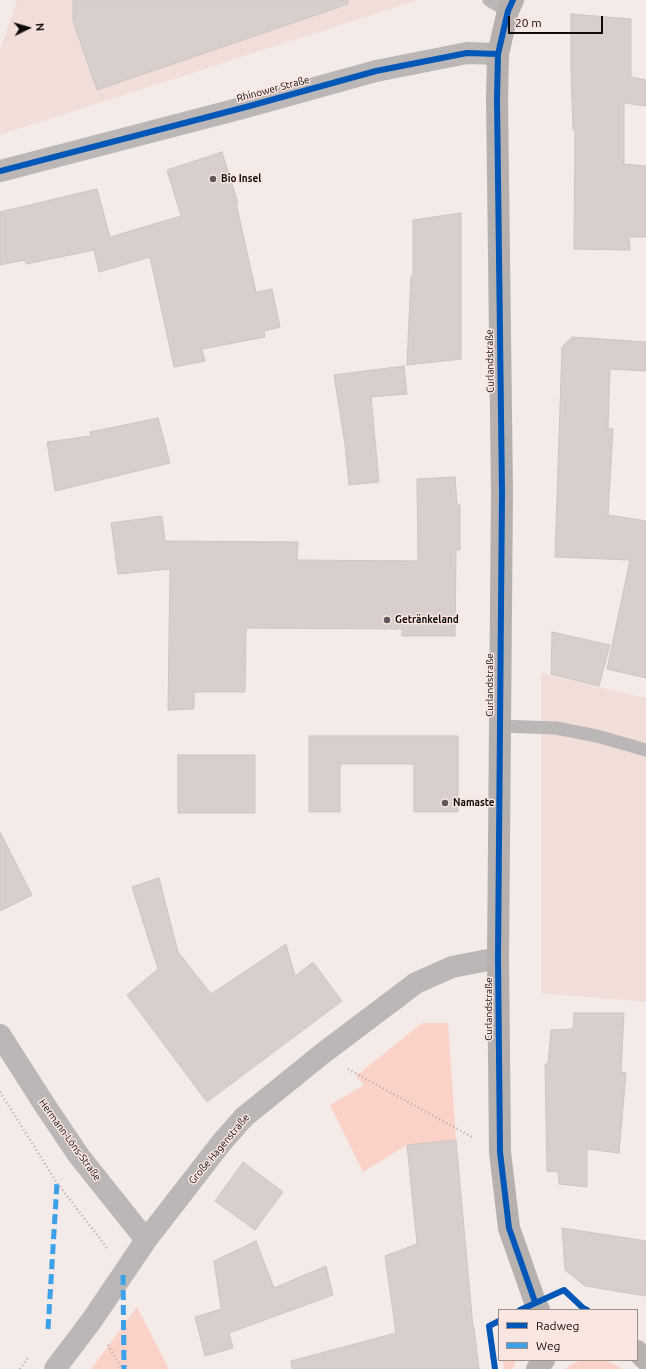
<!DOCTYPE html>
<meta charset="utf-8">
<style>
body{margin:0}
#map{position:relative;width:646px;height:1369px;overflow:hidden;background:#f4eae7;font-family:Ubuntu,sans-serif}
canvas{display:block}
.legend{position:absolute;left:498px;top:1309px;width:140px;height:52px;box-sizing:border-box;background:#fae6e1;border:1px solid #9c8e8b;margin:0;padding:5px 7px;list-style:none;font-size:12px;color:#100a09}
.legend li{display:flex;align-items:center;gap:8px;height:20px}
.legend b{width:20px;border:1px solid #9c8e8b}
.north{position:absolute;left:8px;top:8px;width:40px;height:40px;-webkit-text-stroke:3px #fae6e1;paint-order:stroke;rotate:85deg;font-size:11px;font-weight:700;line-height:16px;text-align:center;color:#100a09}
.north::after{content:'';display:block;margin:auto;width:14px;height:18px;background:#100a09;clip-path:polygon(50% 0,100% 100%,50% 72%,0 100%)}
.scale{position:absolute;left:508px;top:16px;width:95px;height:18px;box-sizing:border-box;border:2px solid #100a09;border-top:0;padding-left:5px;font-size:12px;line-height:14px;white-space:nowrap;color:#100a09;-webkit-text-stroke:3px #fae6e1;paint-order:stroke}
</style>
<div id="map">
<canvas width="646" height="1369"></canvas>
<ul class="legend">
<li><b style="height:5px;background:#0057b8"></b>Radweg</li>
<li><b style="height:5px;background:#3da1e9"></b>Weg</li>
</ul>
<div class="north">N</div>
<div class="scale">20 m</div>
</div>
<script>
const context = document.querySelector('canvas').getContext('2d');
context.lineJoin = 'round';
function fillPath(path, color) { context.fillStyle = color; context.fill(path, 'evenodd'); }
const poly = rows => new Path2D(rows.map(r => 'M' + r).join(''));
function trace(path, color, width, dash) { context.strokeStyle = color; context.lineWidth = width; context.lineCap = dash ? 'butt' : 'round'; context.setLineDash(dash || []); context.stroke(path); }
function label(font, color, halo, rows, align = 'center') {
  context.font = font + ' Ubuntu,sans-serif'; context.lineWidth = 3; context.setLineDash([]); context.textBaseline = 'middle'; context.strokeStyle = halo; context.fillStyle = color; for (const [text, x, y, turn = 0] of rows) {
    context.save(); context.translate(x, y); context.rotate((+turn || 0) * Math.PI / 180); context.textAlign = isNaN(turn) ? turn : align; if (halo) context.strokeText(text, 0, 0); context.fillText(text, 0, 0); context.restore();
  }
}
const built = poly([
 [17,0,418,0,0,135,0,50],
 [541,673,646,698,646,1002,541,993]
]);
const green = poly([
 [422,1023,448,1023,456,1140,407,1145,363,1172,330,1105,364,1085,356,1076],
 [137,1307,169,1369,91,1369],
 [503,1360,516,1360,513,1369,504,1369],
 [583,1360,606,1360,623,1369,565,1369,574,1363]
]);
const building = poly([
 [73,0,348,0,348,4,97,90,73,21,73,0],
 [571,14,631,19,631,77,646,80,646,106,624,103,624,164,646,166,646,237,629,237,630,250,574,249,575,130,573,130,571,70,571,14],
 [222,152,238,203,236,203,256,292,272,289,280,327,264,331,265,337,202,349,205,361,174,367,150,257,99,272,94,250,26,264,25,260,0,265,0,212,97,189,110,237,181,216,167,170,222,152],
 [461,213,461,359,407,365,411,276,413,276,413,220,461,213],
 [572,337,646,342,646,371,610,369,608,428,613,429,608,515,646,521,646,678,607,669,630,560,555,557,562,347,572,337],
 [404,366,407,394,371,397,379,482,349,485,345,445,334,375,404,366],
 [158,418,170,463,55,491,47,442,91,436,90,432,158,418],
 [455,477,457,505,460,505,460,550,456,550,455,636,402,636,402,629,246,628,245,692,194,692,194,709,168,710,170,569,118,574,111,523,162,516,165,541,298,542,297,560,418,561,417,479,455,477],
 [552,632,610,645,599,686,551,674,552,632],
 [309,736,458,736,458,812,414,812,414,764,340,764,340,812,309,812,309,736],
 [178,755,255,755,255,813,178,813,178,755],
 [0,832,32,895,0,911,0,832],
 [159,878,178,952,211,994,286,944,295,976,313,962,342,1001,207,1102,127,995,158,969,132,887,159,878],
 [574,1013,624,1013,621,1072,626,1073,619,1153,587,1149,587,1187,559,1184,558,1172,547,1171,545,1064,548,1064,551,1030,573,1029,574,1013],
 [456,1140,473,1327,474,1327,479,1369,292,1369,291,1361,396,1333,385,1256,417,1244,407,1145,456,1140],
 [243,1162,283,1192,255,1230,215,1201,243,1162],
 [562,1228,646,1241,646,1296,585,1286,565,1270,562,1228],
 [256,1241,274,1288,326,1266,333,1295,229,1333,233,1348,205,1356,195,1317,221,1309,214,1261,256,1241]
]);
const path = poly([
 [348,1069,472,1137],
 [0,1092,57,1183,107,1248],
 [561,1291,564,1290,583,1308,587,1310],
 [108,1345,122,1369],
 [20,1369,29,1356],
 [495,1369,489,1326,499,1321]
]);
const service = poly([
 [489,0,508,11],
 [500,726,556,728,597,736,646,750]
]);
const minor = poly([
 [0,171,246,107,376,71,467,53,498,54],
 [0,1035,46,1107,79,1156,146,1240],
 [55,1369,92,1320,146,1240,222,1142,244,1117,322,1054,416,983,452,967,498,958]
]);
const primary = poly([
 [513,0,508,11,498,54,497,99,502,492,498,958,500,1152,509,1228,535,1302,539,1310],
 [637,1351,646,1360],
 [537,1369,544,1360]
]);
const quiet = poly([
 [123,1275,124,1369],
 [48,1329,57,1183]
]);
const cycleway = poly([
 [513,0,508,11,498,54,497,99,502,492,498,958,500,1152,509,1228,535,1302],
 [0,171,246,107,376,71,467,53,498,54],
 [520,1310,564,1290,583,1308,587,1310],
 [495,1369,489,1326,499,1321]
]);
const markers = [
 [213,179,4,"#605857"],
 [387,620,4,"#605857"],
 [445,803,4,"#605857"]
];
const streetNames = [
 ["Rhinower Straße",273,89,-15],
 ["Curlandstraße",490,361,-91],
 ["Curlandstraße",490,685,-90],
 ["Curlandstraße",489,1009,-90],
 ["Hermann-Löns-Straße",70,1140,54],
 ["Große Hagenstraße",219,1149,-50]
];
const poiNames = [
 ["Bio Insel",221,179],
 ["Getränkeland",395,620],
 ["Namaste",453,803]
];
fillPath(built, '#f2ded9');
fillPath(green, '#fad2c8');
fillPath(building, '#d8cfcd');
trace(building, '#cdc5c2', 1);
trace(path, '#b1acab', 2.5, [1, 3]);
trace(service, '#bbb7b7', 13);
trace(minor, '#bbb7b7', 22);
trace(primary, '#b6b0af', 22);
trace(quiet, '#3da1e9', 5, [10, 5]);
trace(cycleway, '#0057b8', 6);
for (const [x, y, r, color] of markers) { const dot = new Path2D(); dot.arc(x, y, r, 0, 2 * Math.PI); context.fillStyle = color; context.fill(dot); trace(dot, '#fae6e1', 1.5); }
label('10px', '#100a09', '#fae6e1', streetNames);
label('bold 10px', '#100a09', '#fae6e1', poiNames, 'left');
</script>
